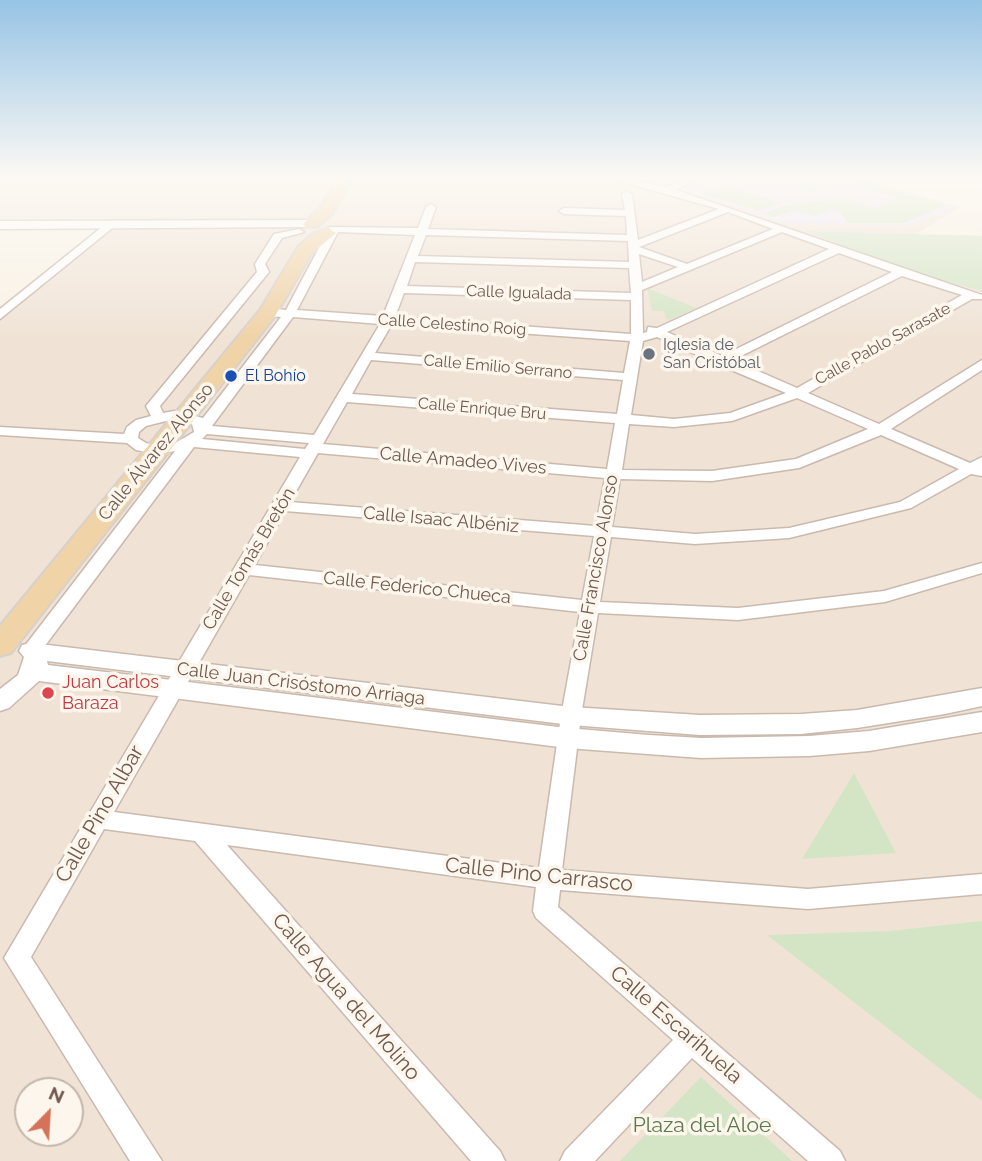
<!DOCTYPE html>
<meta charset="utf-8">
<style>
body{margin:0}
#map{position:relative;width:982px;height:1161px;overflow:hidden;background:#f9f2e6;font-family:Raleway,sans-serif}
canvas{display:block}
.north{position:absolute;left:14px;top:1077px;width:70px;height:70px;box-sizing:border-box;background:#fdf6ec;border:2px solid #c5b7ad;border-radius:50%;rotate:24deg;font-size:19px;font-weight:700;line-height:28px;text-align:center;color:#70594e}
.north::after{content:'';display:block;margin:auto;width:24px;height:32px;background:#d5735a;clip-path:polygon(50% 0,100% 100%,50% 72%,0 100%)}
</style>
<div id="map">
<canvas width="982" height="1161"></canvas>
<div class="north">N</div>
</div>
<script>
const context = document.querySelector('canvas').getContext('2d');
context.lineJoin = 'round';
function fillPath(path, color) { context.fillStyle = color; context.fill(path, 'evenodd'); }
const poly = rows => new Path2D(rows.map(r => 'M' + r).join(''));
function trace(path, color, width, dash) { context.strokeStyle = color; context.lineWidth = width; context.lineCap = dash ? 'butt' : 'round'; context.setLineDash(dash || []); context.stroke(path); }
function label(font, color, halo, rows, align = 'center') {
  context.font = font + ' Raleway,sans-serif'; context.lineWidth = 7; context.setLineDash([]); context.textBaseline = 'middle'; context.strokeStyle = halo; context.fillStyle = color; for (const [text, x, y, turn = 0] of rows) {
    context.save(); context.translate(x, y); context.rotate((+turn || 0) * Math.PI / 180); context.textAlign = isNaN(turn) ? turn : align; if (halo) context.strokeText(text, 0, 0); context.fillText(text, 0, 0); context.restore();
  }
}
const residential = poly([
 [0,178,859,178,960,207,917,234,982,236,982,1161,0,1161,0,315,111,225,105,218,0,219],
 [28,1091,70,1091,70,1133,28,1133]
]);
const education = poly([
 [708,178,859,178,960,207,905,226,788,224,685,190]
]);
const green = poly([
 [0,178,198,178,193,185,0,186],
 [766,178,851,178,947,205,904,223,848,223,840,211,833,209,814,216,794,210,774,217,764,214,786,205,845,199,876,209,897,198,842,182,812,192],
 [724,185,781,203,758,211,701,193],
 [804,231,982,236,982,291,916,273],
 [647,288,696,308,669,320,666,318,664,311,652,311],
 [854,773,896,853,802,859],
 [982,921,982,1101,767,935,890,931],
 [701,1077,792,1161,620,1161]
]);
const minor = poly([
 [608,178,623,178,666,187,688,178,699,178,676,190,982,295,982,299,972,299,808,393,879,424,982,360,982,370,891,429,970,463,982,457,982,476,971,474,911,508,789,538,695,544,611,537,600,602,738,608,884,591,982,563,982,573,885,602,738,620,598,613,581,716,562,870,808,889,982,874,982,894,808,909,560,890,558,907,840,1151,845,1161,808,1161,692,1058,595,1161,560,1161,565,1151,673,1040,536,918,533,911,536,887,227,845,500,1151,505,1161,471,1161,195,841,104,829,31,957,162,1161,130,1161,4,958,300,457,194,447,38,655,31,657,24,655,22,651,24,647,175,451,158,454,136,450,127,443,0,435,0,427,124,434,127,427,136,420,151,416,146,406,257,272,255,264,274,234,299,229,304,232,282,238,265,264,269,272,160,406,163,413,174,411,203,418,281,317,268,316,262,312,268,308,286,310,330,227,418,228,426,207,431,204,436,207,428,229,627,235,626,216,564,214,559,211,564,208,625,210,622,194,627,191,632,194,638,240,719,209,608,178],
 [728,212,773,229,687,264,639,247,728,212],
 [338,232,415,235,383,316,297,310,338,232],
 [782,232,829,249,657,328,648,327,647,332,643,333,642,290,782,232],
 [426,235,628,241,629,262,418,256,426,235],
 [839,253,892,272,722,356,667,332,839,253],
 [639,254,678,267,642,282,639,254],
 [415,262,629,268,631,293,407,286,415,262],
 [902,276,962,295,797,388,733,360,902,276],
 [404,293,631,300,631,334,395,317,404,293],
 [293,317,380,324,314,435,212,426,293,317],
 [392,324,630,341,624,373,375,353,392,324],
 [657,337,717,364,786,393,730,413,674,419,631,415,643,341,657,337],
 [371,360,623,380,617,414,352,394,371,360],
 [797,398,868,429,796,459,712,471,622,470,629,424,674,427,732,421,797,398],
 [347,402,615,423,607,469,323,444,347,402],
 [174,419,192,424,194,432,177,442,158,446,146,443,138,438,139,432,146,426,174,419],
 [207,434,309,443,305,449,202,439,207,434],
 [881,435,959,469,900,502,789,528,695,534,612,527,620,479,712,481,799,468,881,435],
 [318,453,605,478,596,526,290,502,318,453],
 [285,511,594,536,582,600,255,565,285,511],
 [249,575,580,612,561,716,539,868,114,812,249,575],
 [107,223,116,225,0,319,0,309,107,223]
]);
const tertiary = poly([
 [311,220,318,224,316,227,0,229,0,221,311,220],
 [31,643,571,707,700,715,801,714,857,710,982,688,982,706,945,714,857,728,801,734,700,735,571,725,47,661,48,665,567,728,649,735,701,738,809,736,869,731,982,712,982,732,869,751,809,756,701,758,567,748,39,681,9,708,0,711,0,689,18,675,24,657,19,651,22,645,31,643]
]);
const primary = poly([
 [339,178,353,178,332,214,317,227,305,227,303,224,320,208,339,178],
 [328,228,336,233,311,254,275,316,11,653,0,656,0,626,260,310,298,247,312,234,328,228]
]);
const markers = [
 [649,354,7,"#6b7280"],
 [231,376,7,"#1a4fb4"],
 [48,693,7,"#e0444e"]
];
const farStreetnames = [
 ["Calle Igualada",519,293,2],
 ["Calle Celestino Roig",452,325,4],
 ["Calle Pablo Sarasate",883,344,-29],
 ["Calle Emilio Serrano",498,367,5],
 ["Calle Enrique Bru",482,409,5]
];
const farWorshipnames = [
 ["Iglesia de",663,345],
 ["San Cristóbal",663,363]
];
const farTransitnames = [
 ["El Bohío",245,376]
];
const streetNames = [
 ["Calle Álvarez Alonso",156,452,-51],
 ["Calle Amadeo Vives",463,461,5],
 ["Calle Isaac Albéniz",441,520,5],
 ["Calle Tomás Bretón",249,559,-59],
 ["Calle Francisco Alonso",596,568,-80],
 ["Calle Federico Chueca",417,588,6],
 ["Calle Juan Crisóstomo Arriaga",301,684,7]
];
const healthNames = [
 ["Juan Carlos",62,683],
 ["Baraza",62,704]
];
const nearStreetnames = [
 ["Calle Pino Albar",100,814,-60],
 ["Calle Pino Carrasco",539,875,6],
 ["Calle Agua del Molino",346,997,49],
 ["Calle Escarihuela",676,1025,41]
];
const nearParknames = [
 ["Plaza del Aloe",702,1126]
];
fillPath(residential, '#f0e3d6');
fillPath(education, '#eee3f6');
fillPath(green, '#d4e5c6');
trace(minor, '#cab9ae', 3);
trace(tertiary, '#cab9ae', 3);
trace(primary, '#d7d1cd', 4);
fillPath(minor, '#fff');
fillPath(tertiary, '#fff');
fillPath(primary, '#f0d3a7');
const sky = context.createLinearGradient(0, 0, 0, 340);
sky.addColorStop(0, '#97c4e5');
sky.addColorStop(0.52, '#fcf9f4');
sky.addColorStop(1, '#fcf9f400');
context.fillStyle = sky;
context.fillRect(0, 0, 982, 340);
for (const [x, y, r, color] of markers) { const dot = new Path2D(); dot.arc(x, y, r, 0, 2 * Math.PI); context.fillStyle = color; context.fill(dot); trace(dot, '#fdf6ec', 2.5); }
label('16px', '#70594e', '#fdf6ec', farStreetnames);
label('16px', '#5b616d', '#fdf6ec', farWorshipnames, 'left');
label('16px', '#164399', '#fdf6ec', farTransitnames, 'left');
label('18px', '#70594e', '#fdf6ec', streetNames);
label('18px', '#be3a42', '#fdf6ec', healthNames, 'left');
label('21px', '#70594e', '#fdf6ec', nearStreetnames);
label('21px', '#597a4b', '#fdf6ec', nearParknames);
</script>
